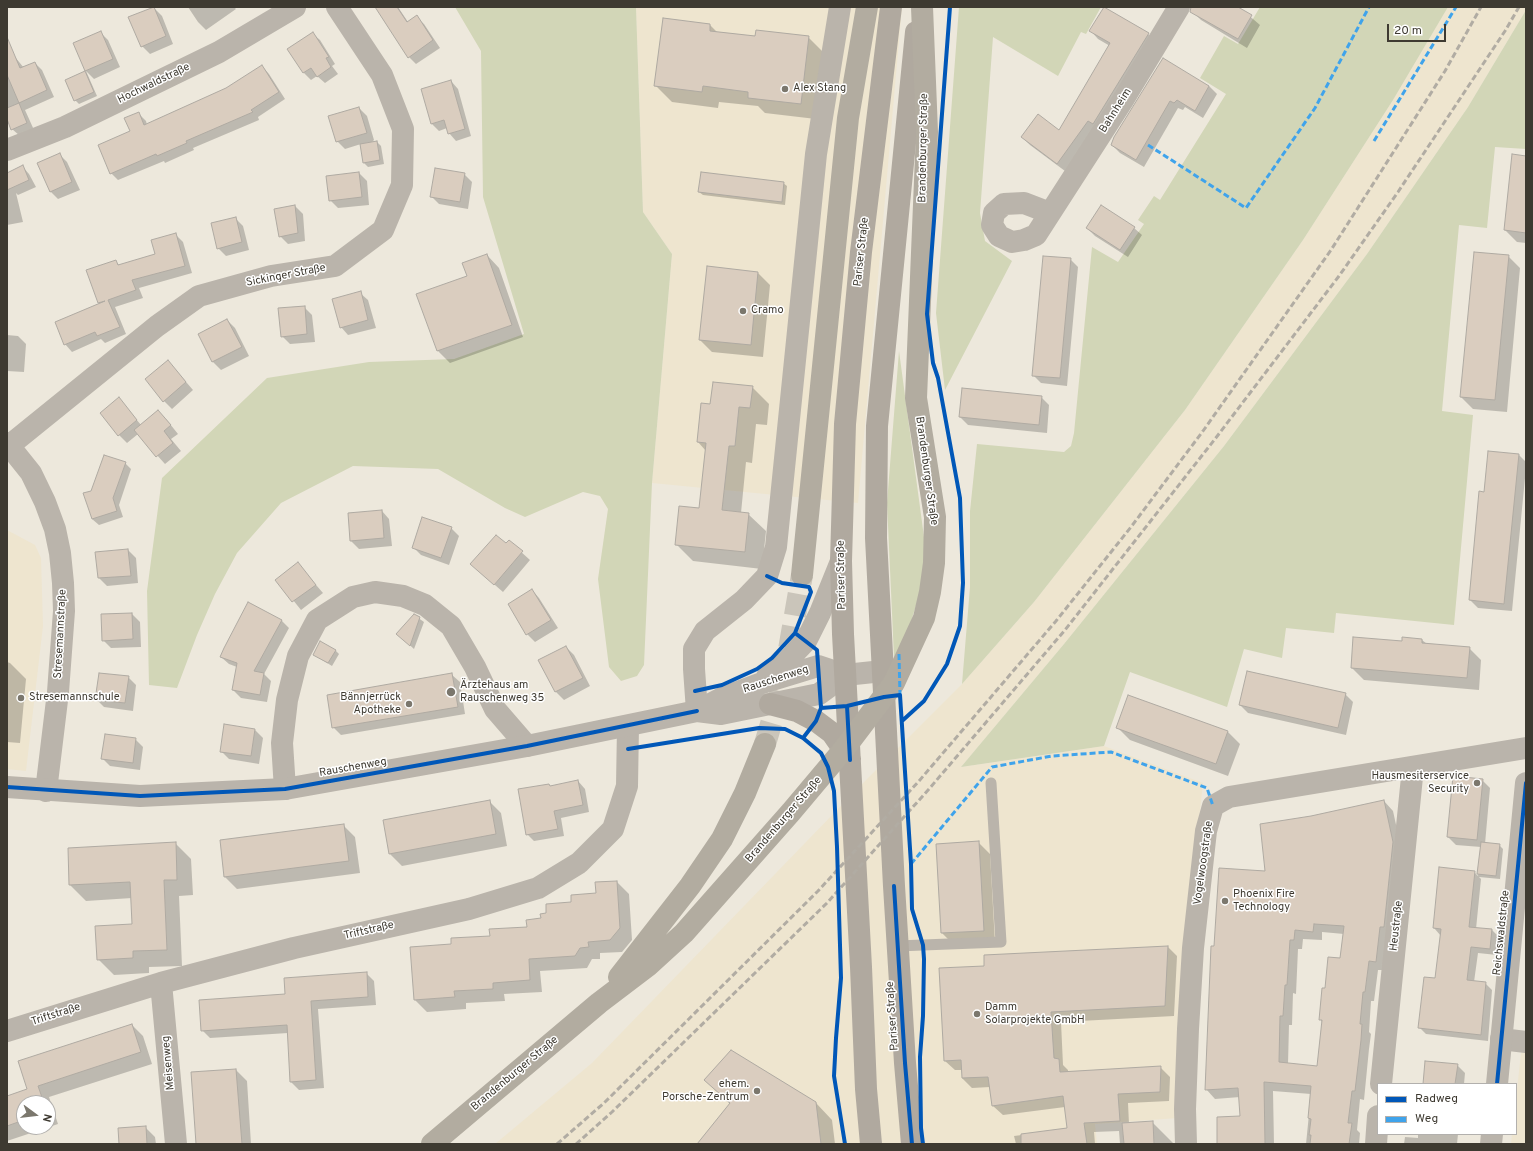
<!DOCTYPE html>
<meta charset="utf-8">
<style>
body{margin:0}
#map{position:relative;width:1533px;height:1151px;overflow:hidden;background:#ede8dc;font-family:Overpass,sans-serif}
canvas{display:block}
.frame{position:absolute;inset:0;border:8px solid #3e3a31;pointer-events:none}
.legend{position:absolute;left:1377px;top:1083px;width:140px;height:52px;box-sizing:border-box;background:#fff;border:1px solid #b2b0ad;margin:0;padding:5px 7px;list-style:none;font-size:12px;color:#3e3a31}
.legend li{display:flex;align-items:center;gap:8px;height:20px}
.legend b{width:20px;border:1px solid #b2b0ad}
.north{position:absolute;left:16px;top:1095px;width:40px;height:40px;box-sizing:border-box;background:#fff;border:1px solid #b2b0ad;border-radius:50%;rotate:105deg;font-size:11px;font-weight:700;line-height:16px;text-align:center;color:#3e3a31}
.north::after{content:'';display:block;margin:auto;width:14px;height:18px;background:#7b776d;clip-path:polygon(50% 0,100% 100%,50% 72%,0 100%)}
.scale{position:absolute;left:1387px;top:24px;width:59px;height:18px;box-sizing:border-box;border:2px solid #3e3a31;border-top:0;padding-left:5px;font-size:12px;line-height:14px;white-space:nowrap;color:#3e3a31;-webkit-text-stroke:3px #fff;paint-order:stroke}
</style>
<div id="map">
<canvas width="1533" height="1151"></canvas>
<div class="frame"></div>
<ul class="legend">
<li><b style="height:5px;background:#0057b8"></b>Radweg</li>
<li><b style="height:5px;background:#3fa3eb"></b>Weg</li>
</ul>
<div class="north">N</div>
<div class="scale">20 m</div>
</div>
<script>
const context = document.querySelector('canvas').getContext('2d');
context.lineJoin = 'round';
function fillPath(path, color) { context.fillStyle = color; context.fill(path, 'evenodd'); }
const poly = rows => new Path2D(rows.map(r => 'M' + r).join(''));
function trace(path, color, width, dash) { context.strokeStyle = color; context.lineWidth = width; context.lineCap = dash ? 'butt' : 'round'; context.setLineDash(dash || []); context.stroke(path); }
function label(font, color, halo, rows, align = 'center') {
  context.font = font + ' Overpass,sans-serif'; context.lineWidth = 3; context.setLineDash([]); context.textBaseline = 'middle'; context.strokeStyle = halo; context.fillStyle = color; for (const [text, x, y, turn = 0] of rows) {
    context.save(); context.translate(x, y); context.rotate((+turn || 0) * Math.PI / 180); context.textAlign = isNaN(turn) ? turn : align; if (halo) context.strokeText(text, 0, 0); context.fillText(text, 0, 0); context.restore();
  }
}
const built = poly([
 [636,7,902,7,858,503,652,483,672,254,643,212],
 [1448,7,1526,7,1526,10,1468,107,1367,254,1224,446,1064,644,961,767,1104,746,1203,783,1185,949,1178,1118,1095,1124,1097,1144,495,1144,592,1063,867,779,962,684,1034,602,1185,410,1303,240,1393,100],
 [7,530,35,545,41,558,43,626,26,771,7,769],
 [1521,1053,1526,1053,1526,1144,1511,1144,1512,1134,1516,1134,1516,1099]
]);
const green = poly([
 [455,7,636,7,643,212,672,254,652,483,644,665,637,676,621,681,609,667,598,579,608,509,600,496,583,492,525,517,505,508,438,469,353,466,281,503,237,553,215,594,197,635,177,688,149,685,147,591,162,478,267,378,369,362,454,359,524,334,483,197,481,51],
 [959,7,1101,7,1086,34,1081,32,1058,76,993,37,980,213,985,241,1012,261,945,390,936,313],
 [1260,7,1448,7,1393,100,1303,240,1185,410,1034,602,962,684,970,587,970,511,977,444,1064,452,1071,446,1074,433,1092,247,1118,262,1144,224,1138,220,1154,196,1160,200,1226,94,1200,78,1224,36,1238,44],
 [1526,10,1526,149,1495,147,1487,228,1459,225,1442,411,1473,415,1454,625,1336,613,1334,633,1286,628,1282,658,1244,649,1227,707,1130,672,1104,746,961,767,1064,644,1224,446,1367,254,1468,107],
 [899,351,924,537,924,580,908,631,894,657,887,503]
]);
const shadow = poly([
 [188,7,234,7,236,9,206,30,198,22],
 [376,7,398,7,408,22,416,17,424,24,440,48,416,64,409,57],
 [1191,7,1239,7,1260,25,1247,48,1201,20,1192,11],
 [154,8,162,16,173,44,150,54,142,46],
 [710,25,717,32,756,37,808,37,824,53,816,119,765,113,758,106,719,102,718,108,672,102,656,86],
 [1091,31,1148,34,1156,42,1065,171,1030,145,1022,137,1059,132,1110,46,1098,39],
 [101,33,108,40,120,67,94,79,86,71,97,96,79,104,75,100,66,80,86,72,74,44],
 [312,33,320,40,335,64,332,66,338,74,325,83,317,76,311,80,304,73,288,49],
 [15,57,24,68,35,63,42,70,54,97,25,110,34,130,20,136,12,129,7,118,7,61],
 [1163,60,1209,86,1217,94,1203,118,1185,107,1183,110,1178,108,1144,167,1120,153,1112,145],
 [262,66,269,74,285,99,258,117,259,120,193,148,194,150,165,163,164,161,118,180,111,173,131,132,138,113,146,121,147,125,227,89],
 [451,81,458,89,471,136,456,141,449,133,447,128,439,131,432,124],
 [359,108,367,116,374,140,371,143,377,142,381,146,384,164,368,167,364,163,361,144,345,149,337,141],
 [59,154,67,162,80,190,58,199,50,191],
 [1526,157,1526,243,1517,242,1505,230],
 [22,166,29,174,36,187,18,195,16,193,23,222,7,225,7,180],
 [359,173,367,181,369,205,338,208,330,200],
 [464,174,472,182,468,209,439,204,431,196],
 [783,183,787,186,785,205,703,195,699,192],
 [295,206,303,214,305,241,288,244,280,236],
 [235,218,243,226,249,250,226,256,218,248],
 [1087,228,1134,228,1142,235,1128,257,1095,236],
 [175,234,183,242,192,273,139,288,143,298,115,307,126,334,105,343,101,339,72,352,65,344,100,304,98,303,115,261,120,266,156,255],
 [487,255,499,268,523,337,450,363,438,351,418,295,468,277],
 [1508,256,1520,268,1507,412,1473,409,1461,397],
 [1070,259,1078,267,1067,386,1041,383,1033,375],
 [758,273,770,285,763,357,712,352,700,340],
 [360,293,368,300,376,328,348,335,341,327],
 [304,307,312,315,315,342,290,344,282,336],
 [227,320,235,328,249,356,221,370,213,362,199,334],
 [7,335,18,336,26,344,24,372,7,371],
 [168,361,193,390,172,409,164,401],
 [752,387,769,404,767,425,756,424,752,463,746,462,741,513,748,514,766,531,762,569,693,561,676,544,700,509,706,451,698,442,711,405],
 [1041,397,1049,405,1047,433,968,425,960,417],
 [126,407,141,425,166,419,178,434,171,439,181,451,165,464,138,434,127,443,119,435],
 [1519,455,1526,462,1526,468,1512,611,1478,608,1470,600,1480,492,1485,493],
 [125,463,131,469,119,505,123,517,99,525,92,519,92,491],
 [382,511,389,519,392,546,359,549,351,541],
 [451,528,459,536,449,565,421,555,413,547],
 [509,541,530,560,503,592,480,572],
 [128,550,136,558,138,583,107,586,99,578],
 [298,564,323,593,301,610,277,580],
 [532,590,539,598,558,628,535,642,527,634],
 [249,603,282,621,289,628,264,674,271,681,267,702,241,698,233,690,237,667,229,664,221,657],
 [132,614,140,622,141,647,111,648,103,640],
 [414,615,424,622,414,649,401,637],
 [1403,638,1422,640,1427,644,1469,648,1481,660,1479,690,1364,680,1352,668,1403,642],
 [566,647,574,655,590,686,564,700,556,692,540,660],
 [335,650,339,654,332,666,314,655],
 [7,662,10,663,26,679,20,743,7,742],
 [452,675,460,682,465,714,341,735,333,727],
 [128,677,136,685,133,711,104,707,96,699],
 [1345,694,1353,702,1346,735,1248,713,1240,705],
 [1118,728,1228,732,1240,744,1228,776,1130,740],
 [255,730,263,738,259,764,229,759,221,751],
 [135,739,143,747,140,770,110,766,102,758],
 [1482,780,1490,788,1485,844,1499,845,1503,849,1500,879,1479,877,1481,879,1476,929,1492,930,1499,937,1497,955,1478,953,1474,982,1485,983,1492,990,1488,1041,1426,1034,1419,1027,1436,979,1441,936,1434,928,1474,872,1478,876,1481,847,1456,845,1448,837],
 [578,781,585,789,589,812,561,818,564,836,534,841,527,834,549,785,551,787],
 [489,801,501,813,507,846,402,866,390,854],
 [1384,801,1393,811,1402,852,1385,970,1378,970,1374,1001,1371,1001,1369,1032,1371,1034,1369,1049,1364,1100,1360,1099,1357,1130,1360,1133,1359,1144,1306,1144,1311,1094,1273,1091,1274,1144,1218,1144,1241,1117,1240,1097,1215,1099,1206,1089,1215,947,1266,872,1311,817],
 [1322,932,1344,934,1341,959,1326,989,1320,1019,1322,1022,1318,1067,1288,1064,1289,1025,1292,1025,1293,993,1296,994,1298,949,1302,949,1303,939,1322,940],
 [343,825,355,837,360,873,237,889,225,877,221,841],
 [978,842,990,854,995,943,954,945,942,933],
 [175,843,191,859,193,895,179,896,182,966,149,967,149,973,114,975,98,959,133,925,132,898,86,901,70,885],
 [617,882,629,894,632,940,622,952,600,953,600,959,592,959,587,968,540,971,542,992,504,994,505,1001,466,1003,466,1009,427,1012,415,1000,452,945,528,928,547,914,597,894],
 [1168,947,1177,956,1174,1016,1061,1022,1063,1065,1068,1070,1068,1072,1160,1067,1170,1077,1169,1101,1128,1103,1129,1124,1152,1122,1174,1144,1120,1144,1119,1131,1094,1132,1095,1144,1016,1144,1014,1136,1068,1129,1065,1107,1003,1115,993,1106,990,1087,972,1088,962,1078,962,1070,955,1070,945,1061,985,967],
 [366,973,374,981,376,1005,318,1009,324,1088,299,1090,291,1082,288,1033,210,1038,202,1030,286,995],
 [132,1025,143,1036,152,1064,49,1097,58,1124,7,1141,7,1097,28,1090],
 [24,1103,48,1103,48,1127,24,1127],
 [1457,1065,1465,1073,1464,1084,1424,1084],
 [236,1070,247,1081,251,1144,197,1144],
 [706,1080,816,1103,832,1120,835,1144,698,1144,730,1104],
 [145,1127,155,1137,156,1144,120,1144],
 [1418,1134,1458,1134,1457,1144,1404,1144,1405,1137,1418,1138]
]);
const building = poly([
 [154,7,166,36,141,47,128,17,154,7],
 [375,7,397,7,407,22,417,15,433,40,408,58,375,7],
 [1104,7,1149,33,1093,124,1088,121,1057,164,1021,137,1038,114,1059,130,1110,43,1089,31,1104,7],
 [1191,7,1238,7,1252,15,1238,39,1190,12,1191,7],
 [663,18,710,24,710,31,755,36,756,30,809,36,801,104,748,98,748,92,703,86,702,92,654,86,663,18],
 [101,31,113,59,85,71,73,43,101,31],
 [313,32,329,57,326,58,331,67,317,77,311,68,303,73,287,49,313,32],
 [7,37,20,68,35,62,47,90,19,103,7,75,7,37],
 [1163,58,1209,86,1195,111,1177,100,1174,103,1170,101,1136,160,1111,145,1114,137,1163,58],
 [262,65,279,92,251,110,253,112,186,141,187,143,157,156,156,154,110,174,98,145,130,131,124,118,139,112,144,125,226,88,262,65],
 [85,71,94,92,74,101,65,80,85,71],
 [451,80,465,129,448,134,444,120,431,124,421,89,451,80],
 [19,103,27,123,11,130,7,119,7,108,19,103],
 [359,107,367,133,336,142,328,116,359,107],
 [377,141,380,160,363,163,360,144,377,141],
 [60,153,72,182,50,192,37,163,60,153],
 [1512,154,1526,156,1526,233,1504,230,1512,154],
 [23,165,29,180,7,190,7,173,23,165],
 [435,168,465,173,460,202,430,197,435,168],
 [359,172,362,197,329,201,326,176,359,172],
 [701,172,784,182,782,202,698,192,701,172],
 [295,205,298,233,279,237,274,209,295,205],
 [1101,205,1135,227,1120,250,1086,228,1101,205],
 [236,217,242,242,217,249,211,223,236,217],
 [176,233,185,266,132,280,136,290,108,300,120,327,97,336,95,332,64,345,55,322,105,301,98,303,86,270,116,260,118,265,155,254,151,240,176,233],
 [1474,252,1509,255,1495,400,1460,397,1474,252],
 [487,254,512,325,437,351,416,294,467,276,462,263,487,254],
 [1043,256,1071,258,1060,378,1032,376,1043,256],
 [707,266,758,272,751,345,699,340,707,266],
 [361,291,368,320,340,328,332,299,361,291],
 [305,306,307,334,281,337,278,308,305,306],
 [227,319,242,347,212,362,198,334,227,319],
 [168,360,186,382,163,402,145,379,168,360],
 [713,382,753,386,750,408,739,407,735,446,729,446,722,510,749,513,745,552,675,545,679,506,699,508,706,443,697,442,701,403,710,404,713,382],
 [962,388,1042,396,1039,425,959,417,962,388],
 [119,397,137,420,118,436,100,413,119,397],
 [158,410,171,425,164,431,173,443,156,457,134,430,158,410],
 [1488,451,1519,454,1504,604,1469,600,1479,491,1484,492,1488,451],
 [104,455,126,462,113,498,117,511,92,519,83,493,91,491,104,455],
 [382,510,384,538,350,541,348,513,382,510],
 [422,517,452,527,441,558,412,548,422,517],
 [496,535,506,543,509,540,523,551,494,585,470,564,496,535],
 [128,549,131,576,98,578,95,552,128,549],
 [298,562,316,585,292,602,275,580,298,562],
 [532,589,551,620,526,635,508,604,532,589],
 [248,602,282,620,254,671,264,673,260,695,232,690,237,663,220,657,224,648,248,602],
 [132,613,133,639,102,641,101,614,132,613],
 [414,614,420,617,410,646,396,634,414,614],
 [1353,637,1402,641,1402,637,1422,639,1422,643,1470,647,1467,678,1351,668,1353,637],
 [320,641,336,650,328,663,313,655,320,641],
 [566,646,583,678,555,692,538,660,566,646],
 [1247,671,1346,693,1338,728,1239,705,1247,671],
 [99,673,129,676,125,703,95,700,99,673],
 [452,673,458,707,332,728,327,695,452,673],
 [1128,695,1228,731,1216,764,1116,728,1128,695],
 [224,724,255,729,251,756,220,752,224,724],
 [105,734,136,738,133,763,101,759,105,734],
 [1453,776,1483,779,1477,840,1447,837,1453,776],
 [578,780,583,805,554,811,558,829,526,835,518,789,549,784,550,786,578,780],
 [490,800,496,834,389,854,383,820,490,800],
 [1384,800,1393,842,1384,927,1380,927,1376,962,1369,961,1365,992,1363,992,1360,1024,1362,1024,1361,1040,1355,1091,1352,1091,1348,1123,1352,1123,1349,1144,1310,1144,1311,1135,1309,1135,1311,1119,1308,1118,1311,1086,1264,1082,1265,1144,1217,1144,1217,1117,1240,1116,1238,1088,1205,1090,1211,946,1214,946,1219,868,1265,871,1260,824,1311,816,1384,800],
 [1314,924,1344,926,1340,958,1328,957,1325,988,1322,988,1319,1020,1322,1020,1317,1066,1279,1062,1280,1016,1283,1016,1285,985,1287,985,1290,940,1294,940,1295,930,1313,932,1314,924],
 [344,824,349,861,224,877,220,840,344,824],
 [979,841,984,931,941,933,936,844,979,841],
 [176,842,177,880,164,880,167,950,133,951,133,958,97,960,95,926,132,924,130,882,69,885,68,848,176,842],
 [1481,842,1500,844,1496,876,1477,874,1481,842],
 [1439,867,1475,871,1469,927,1492,929,1490,949,1471,947,1467,980,1486,982,1481,1035,1418,1028,1424,977,1435,978,1441,929,1433,928,1439,867],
 [617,881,620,928,610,940,588,942,589,947,580,948,575,956,529,959,530,980,493,983,493,989,454,991,455,997,414,1000,410,947,451,944,451,938,490,936,489,929,527,927,526,920,541,918,540,914,546,913,546,904,571,902,571,895,596,893,595,882,617,881],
 [1168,946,1165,1006,1051,1012,1054,1058,1059,1059,1060,1072,1161,1066,1160,1092,1118,1094,1120,1121,1084,1123,1087,1144,1021,1144,1021,1134,1067,1128,1063,1096,992,1106,988,1077,962,1078,961,1060,944,1061,939,968,984,966,984,955,1168,946],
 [367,972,368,997,311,1001,316,1080,290,1082,287,1025,201,1031,199,1000,285,994,284,978,367,972],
 [132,1024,141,1052,38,1086,44,1103,24,1103,24,1120,7,1126,7,1096,27,1089,18,1061,132,1024],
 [731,1050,816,1102,821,1144,697,1144,730,1103,704,1080,731,1050],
 [1425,1061,1458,1064,1455,1084,1423,1084,1425,1061],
 [236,1069,242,1144,196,1144,191,1072,236,1069],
 [1153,1121,1154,1144,1124,1144,1122,1123,1153,1121],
 [146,1126,147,1144,119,1144,118,1128,146,1126]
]);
const primaryTunnel = poly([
 [765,744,783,684,802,575]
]);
const service = poly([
 [897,946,1001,942,991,783]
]);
const minor = poly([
 [7,150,65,127,219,52,295,7],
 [1050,213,1024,203,1004,204,994,213,992,225,999,236,1012,242,1024,240,1036,235,1123,100,1179,7],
 [7,443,31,473,45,502,55,529,60,553,63,583,64,611,58,692,46,791],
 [10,445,157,326,199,296,271,276,335,266,383,230,402,185,403,129,382,75,337,7],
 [697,711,694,669,694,649,705,631,744,600,767,576,776,547,816,154,840,7],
 [285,789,282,743,287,700,298,656,317,620,353,597,375,592,403,596,425,605,451,626,475,667,495,709,527,746],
 [161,983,176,1144],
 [7,1031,161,983,294,948,469,909,538,888,579,863,613,829,627,786,628,726],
 [1501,1039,1526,1042],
 [1381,1084,1413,767],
 [1186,1144,1185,1109,1188,1029,1193,948,1206,831,1213,806,1229,797,1526,748],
 [1376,1144,1378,1116]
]);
const tertiary = poly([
 [767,677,786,662,806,641,820,613,841,561],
 [697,711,721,714,809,696,819,694,845,675],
 [7,787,140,796,285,789,527,746,697,711,722,698,759,684,818,666,845,675,883,671],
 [1497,1084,1526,783],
 [1491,1144,1492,1134]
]);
const secondary = poly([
 [770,704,797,711,816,721,832,733,850,759],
 [871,1144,866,1089,861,967,843,634,841,561,845,424,861,252,891,7],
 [912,1144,905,1063,894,886,876,538,877,426,916,32]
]);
const primary = poly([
 [802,575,848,118,867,7],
 [619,977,690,886,722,839,745,793,765,744],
 [432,1144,599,1003,649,965,684,933,791,812,844,749,894,683,924,618,930,592,934,563,935,517,916,398,927,132,922,7]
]);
const rail = poly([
 [557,1144,604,1103,818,891,919,781,1056,621,1131,527,1203,431,1331,250,1445,71,1481,7],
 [576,1144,612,1112,827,903,929,789,1065,630,1215,439,1339,276,1398,192,1505,31,1519,7]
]);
const quiet = poly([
 [1374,141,1456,7],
 [1148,145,1246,208,1315,108,1369,7],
 [899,654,900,695],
 [911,864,992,767,1052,756,1111,752,1207,788,1213,806]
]);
const cycleway = poly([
 [795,633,817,650,821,708,816,721,803,738],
 [695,691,722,685,757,669,772,658,795,633,811,592,809,587,782,583,767,576],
 [847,706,850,760],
 [821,708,847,706,884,697,900,695,911,864,912,909,923,945,924,959,923,1016,920,1057,921,1128,923,1144],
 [902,721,924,701,947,664,960,626,963,583,960,498,938,378,933,363,927,314,950,7],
 [628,749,759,728,785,729,803,738,821,753,828,767,834,791,837,847,841,978,836,1038,834,1076,845,1144],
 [7,787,140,796,285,789,527,746,697,711],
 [894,886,905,1063,912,1144],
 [1497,1084,1526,783]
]);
const markers = [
 [785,89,4,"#7b776d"],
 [743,311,4,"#7b776d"],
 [451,692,5,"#7b776d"],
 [21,698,4,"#7b776d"],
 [409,704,4,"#7b776d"],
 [1477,783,4,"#7b776d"],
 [1225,901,4,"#7b776d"],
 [977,1014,4,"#7b776d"],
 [757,1091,4,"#7b776d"]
];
const streetNames = [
 ["Hochwaldstraße",154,84,-26],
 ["Bahnheim",1116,111,-58],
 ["Brandenburger Straße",924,148,-89],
 ["Pariser Straße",862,252,-84],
 ["Sickinger Straße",286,276,-11],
 ["Brandenburger Straße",926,471,82],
 ["Pariser Straße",842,575,-91],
 ["Stresemannstraße",61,634,-87],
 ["Rauschenweg",776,680,-18],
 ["Rauschenweg",353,768,-10],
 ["Brandenburger Straße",784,820,-49],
 ["Vogelwoogstraße",1204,863,-82],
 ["Heustraße",1397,926,-84],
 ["Triftstraße",369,931,-13],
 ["Reichswaldstraße",1502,933,-84],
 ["Triftstraße",56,1015,-18],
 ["Pariser Straße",893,1016,-94],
 ["Meisenweg",169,1063,-95],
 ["Brandenburger Straße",515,1074,-40]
];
const poiNames = [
 ["Alex Stang",793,89],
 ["Cramo",751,311],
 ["Ärztehaus am",460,686],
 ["Rauschenweg 35",460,699],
 ["Stresemannschule",29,698],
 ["Bännjerrück",401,698,"right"],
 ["Apotheke",401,711,"right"],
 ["Hausmesiterservice",1469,777,"right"],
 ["Security",1469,790,"right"],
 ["Phoenix Fire",1233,895],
 ["Technology",1233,908],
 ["Damm",985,1008],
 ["Solarprojekte GmbH",985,1021],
 ["ehem.",749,1085,"right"],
 ["Porsche-Zentrum",749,1098,"right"]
];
fillPath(built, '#eee5cf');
fillPath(green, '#d2d6b7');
fillPath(shadow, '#0003');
fillPath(building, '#dacdbf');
trace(building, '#afaaa2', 1);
trace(primaryTunnel, '#cac5ba', 22, [22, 11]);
trace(service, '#bab4ab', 11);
trace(minor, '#bab4ab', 22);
trace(tertiary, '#bab4ab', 22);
trace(secondary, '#b0a99f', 22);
trace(primary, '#b2aca0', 22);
trace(rail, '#b1aca3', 3, [6, 3]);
trace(quiet, '#3fa3eb', 3, [6, 3]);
trace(cycleway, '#0057b8', 4);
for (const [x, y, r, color] of markers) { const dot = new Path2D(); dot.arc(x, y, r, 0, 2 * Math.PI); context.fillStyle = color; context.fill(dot); trace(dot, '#fff', 1.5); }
label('11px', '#3e3a31', '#fff', streetNames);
label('11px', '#3e3a31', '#fff', poiNames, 'left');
</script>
